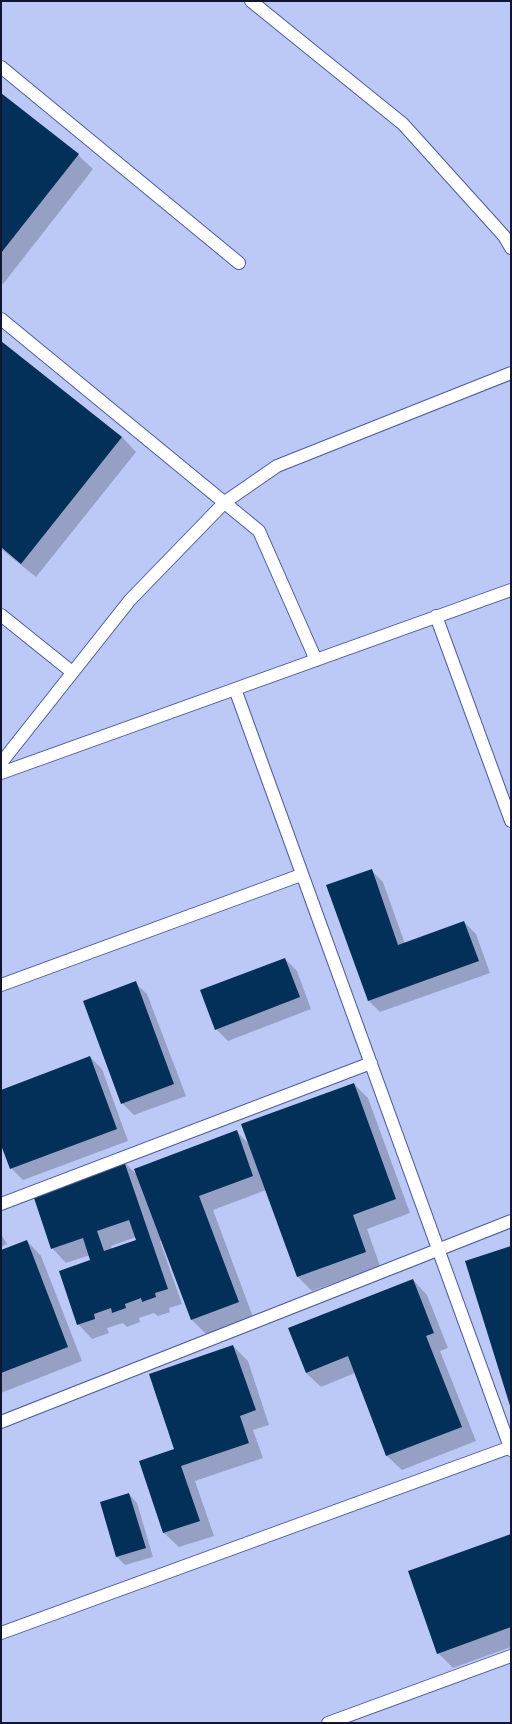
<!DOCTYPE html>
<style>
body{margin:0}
#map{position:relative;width:512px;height:1724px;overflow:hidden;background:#bcc9f7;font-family:"Alegreya Sans",sans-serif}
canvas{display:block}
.frame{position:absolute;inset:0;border:2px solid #101631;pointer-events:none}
</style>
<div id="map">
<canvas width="512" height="1724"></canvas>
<div class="frame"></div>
</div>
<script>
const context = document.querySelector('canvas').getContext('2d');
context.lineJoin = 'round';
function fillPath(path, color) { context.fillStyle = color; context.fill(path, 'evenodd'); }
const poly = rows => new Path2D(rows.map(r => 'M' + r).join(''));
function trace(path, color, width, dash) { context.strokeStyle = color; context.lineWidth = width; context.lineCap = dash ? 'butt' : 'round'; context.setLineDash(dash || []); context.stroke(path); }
const shadow = poly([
 [1,94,78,155,93,169,3,284,1,282],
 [1,342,122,437,136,452,36,577,1,549],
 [371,870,383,882,405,944,464,922,476,934,490,973,380,1012,368,1000],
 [285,959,297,971,311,1009,228,1041,216,1029],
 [135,983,147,994,186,1096,134,1115,122,1103],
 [90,1057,102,1069,128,1141,23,1180,11,1168,1,1142,1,1091],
 [354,1084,368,1098,410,1213,367,1229,380,1266,312,1291,298,1277,266,1190,213,1210,253,1317,206,1334,192,1320,162,1240,160,1241,182,1304,169,1308,170,1312,158,1316,154,1313,139,1318,140,1322,127,1327,123,1323,107,1328,109,1333,92,1339,78,1324,92,1261,90,1255,66,1263,52,1248,124,1162,138,1176,236,1131,250,1145],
 [136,1237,137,1240,112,1249,111,1246],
 [1,1234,7,1244,1,1247],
 [27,1241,41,1256,82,1361,1,1393,1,1251],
 [413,1280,427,1295,448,1348,440,1351,476,1441,402,1470,387,1456,355,1373,321,1387,306,1373],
 [233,1346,248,1361,269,1425,253,1430,263,1458,195,1481,214,1536,179,1547,164,1533,140,1462,176,1450],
 [129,1494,137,1503,153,1557,125,1565,117,1557],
 [511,1535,511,1647,453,1668,438,1653]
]);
const building = poly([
 [1,93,79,154,1,253],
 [1,341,122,437,21,564,1,547],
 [372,869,398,945,464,921,479,961,368,1001,326,885],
 [285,958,300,997,215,1030,200,990],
 [136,981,174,1084,121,1104,83,1001],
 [90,1056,117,1129,10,1169,1,1145,1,1090],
 [354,1083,396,1199,353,1215,366,1252,297,1277,241,1124],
 [237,1130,253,1176,199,1196,239,1302,191,1320,134,1169],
 [124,1161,168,1289,155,1293,156,1297,142,1302,141,1298,125,1304,126,1308,112,1313,111,1308,94,1314,95,1319,77,1325,59,1271,90,1260,83,1238,51,1249,32,1192],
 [129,1220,136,1240,104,1251,97,1231],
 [27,1240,68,1347,1,1373,1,1250],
 [511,1246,511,1409,465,1261],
 [413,1279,434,1333,426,1336,462,1427,386,1456,348,1356,306,1373,288,1328],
 [233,1345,256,1410,240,1416,249,1443,181,1466,200,1521,163,1533,139,1461,174,1449,149,1374],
 [129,1493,146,1548,116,1557,100,1502],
 [511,1534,511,1627,437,1654,408,1571]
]);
const lane = poly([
 [251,1,403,124,504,236,511,248],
 [1,67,239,263],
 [1,319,259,531,316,660],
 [1,615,72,672],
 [436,616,511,821],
 [235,689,511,1450],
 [1,763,130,600,225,502,277,466,511,373],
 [1,773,511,590],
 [1,985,301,875],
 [1,1204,371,1063],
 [1,1422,511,1221],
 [1,1633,511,1447],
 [328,1723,511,1656]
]);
fillPath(shadow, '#0003');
fillPath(building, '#033059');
trace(lane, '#4c5c9f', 14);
trace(lane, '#fff', 12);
</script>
